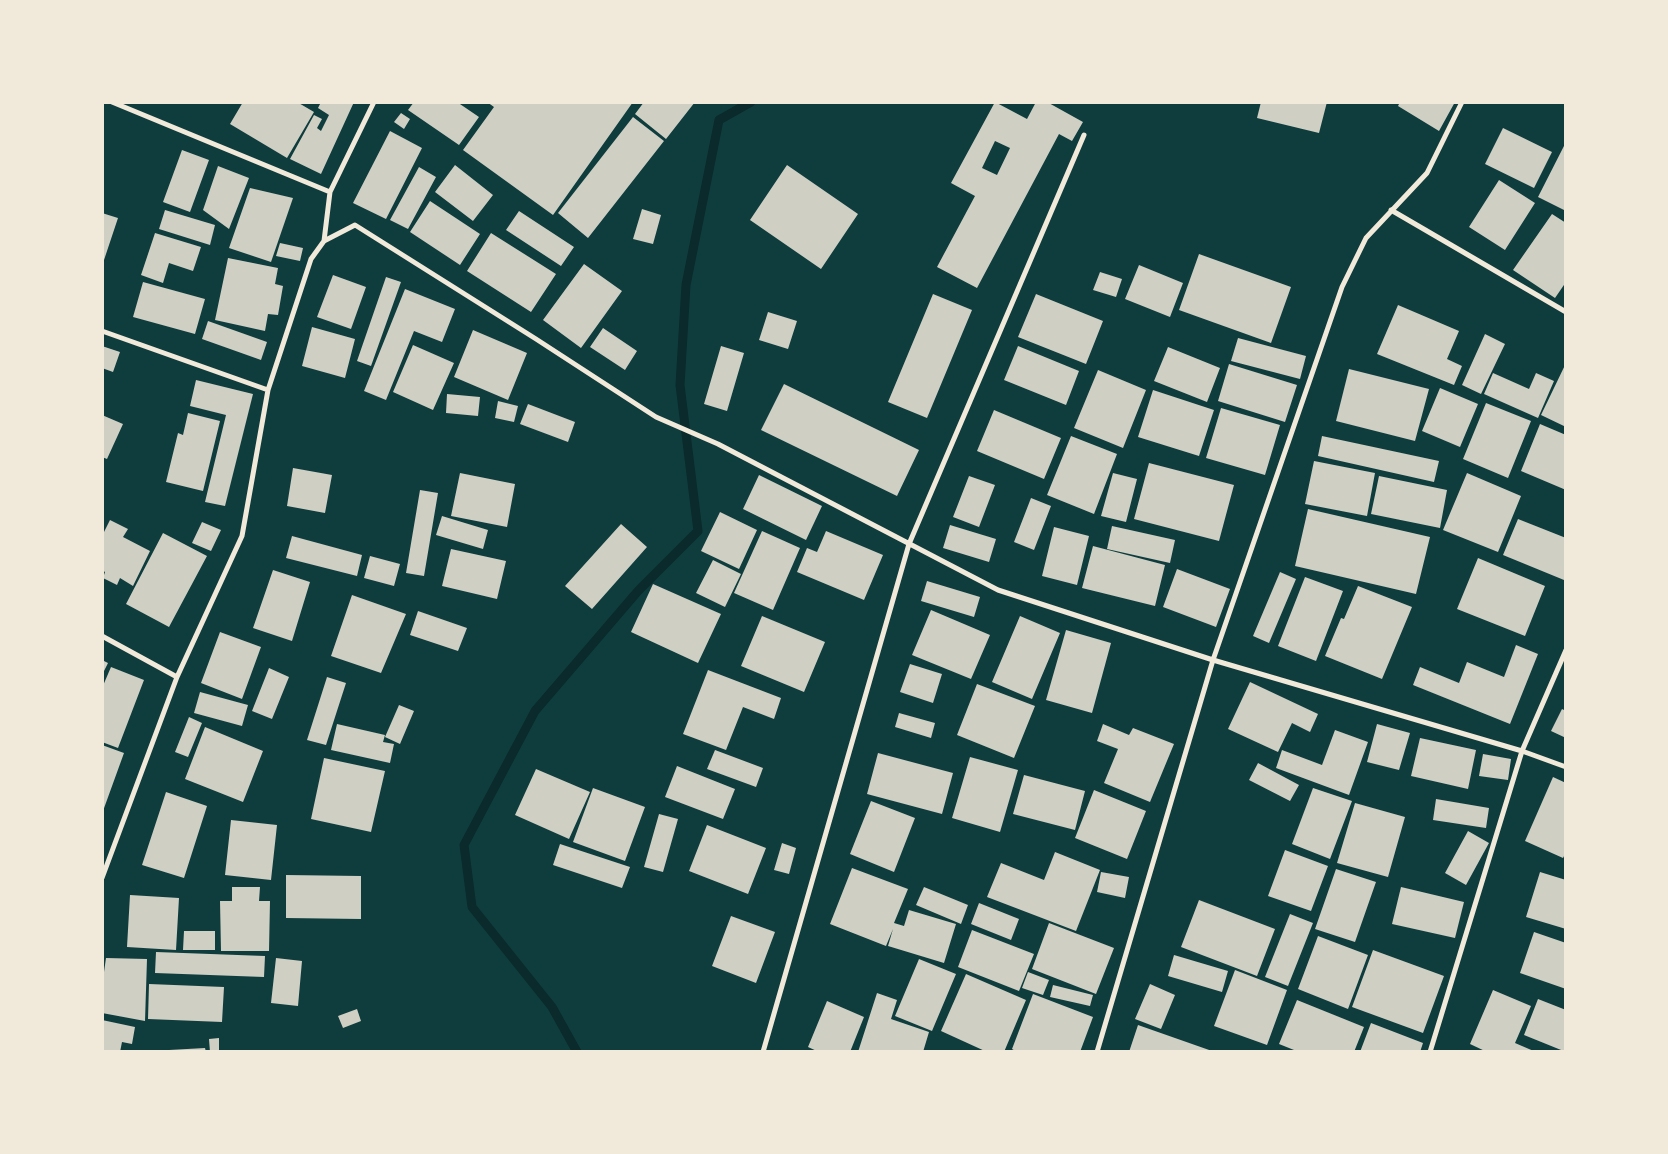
<!DOCTYPE html>
<style>
body{margin:0}
#map{position:relative;width:1668px;height:1154px;overflow:hidden;background:#0f3d3e;font-family:Mulish,sans-serif}
canvas{display:block}
.frame{position:absolute;inset:0;border:104px solid #f1e9da;pointer-events:none}
</style>
<div id="map">
<canvas width="1668" height="1154"></canvas>
<div class="frame"></div>
</div>
<script>
const context = document.querySelector('canvas').getContext('2d');
context.lineJoin = 'round';
const poly = rows => new Path2D(rows.map(r => 'M' + r).join(''));
function trace(path, color, width, dash) { context.strokeStyle = color; context.lineWidth = width; context.lineCap = dash ? 'butt' : 'round'; context.setLineDash(dash || []); context.stroke(path); }
function fillPath(path, color) { context.fillStyle = color; context.fill(path, 'evenodd'); }
const stream = poly([
 [577,1052,552,1007,472,907,464,845,535,711,638,591,698,531,680,385,686,285,719,120,751,102]
]);
const building = poly([
 [243,102,297,102,314,112,287,158,230,124],
 [321,102,354,102,321,174,290,159,314,115,322,119,317,128,321,131,329,115,318,108],
 [414,102,457,102,479,117,459,145,408,110],
 [487,102,633,102,553,215,463,150,494,107],
 [644,102,695,102,666,139,635,114],
 [995,102,1027,119,1036,102,1047,102,1083,122,1072,141,1059,134,977,288,937,267,975,196,951,183],
 [995,141,1010,148,997,175,982,168],
 [1261,102,1327,102,1319,133,1257,118],
 [1400,102,1455,102,1439,131,1398,106],
 [401,113,410,119,404,129,394,122],
 [633,117,664,141,588,238,558,213],
 [1503,128,1552,152,1534,188,1485,164],
 [390,131,422,148,386,219,353,203],
 [1566,142,1566,211,1538,197],
 [182,150,209,160,190,212,163,202],
 [455,165,493,195,473,221,435,192],
 [787,165,858,214,821,269,750,220],
 [218,166,249,178,229,229,203,210],
 [419,167,436,177,408,229,390,220],
 [1499,180,1535,203,1505,250,1469,227],
 [250,188,293,198,271,262,229,248],
 [430,201,480,234,460,265,410,232],
 [642,209,661,215,653,244,633,239],
 [165,210,215,225,210,245,159,229],
 [519,211,574,247,561,266,506,230],
 [102,213,118,218,103,263,102,263],
 [1552,214,1566,223,1566,282,1555,298,1513,270],
 [155,233,201,247,193,271,169,263,163,283,141,275],
 [491,233,556,274,531,312,467,271],
 [280,243,303,248,300,261,276,256],
 [1199,254,1291,287,1271,343,1179,310],
 [228,258,278,268,275,284,283,286,278,315,268,314,265,331,215,320],
 [584,264,622,291,581,348,543,320],
 [1139,265,1183,283,1170,317,1125,299],
 [1100,272,1122,279,1116,297,1093,290],
 [333,275,366,287,351,329,317,317],
 [386,277,401,282,371,366,357,361],
 [143,282,205,299,195,334,133,317],
 [405,289,455,309,442,342,414,331,386,400,364,391],
 [933,294,972,310,927,418,888,402],
 [1036,294,1103,321,1086,364,1018,337],
 [1398,305,1459,331,1447,359,1462,366,1454,385,1377,354],
 [768,312,797,321,788,349,759,340],
 [208,321,267,342,261,360,202,339],
 [312,327,355,339,345,378,302,366],
 [603,328,637,351,625,370,590,347],
 [473,330,527,353,508,400,454,377],
 [1485,334,1505,344,1481,394,1462,385],
 [1238,338,1306,356,1300,379,1231,361],
 [413,345,454,363,433,410,393,392],
 [102,346,120,352,113,372,102,368],
 [721,346,744,353,727,411,704,404],
 [1018,346,1079,371,1066,405,1004,380],
 [1168,347,1220,368,1207,402,1154,381],
 [1566,363,1566,427,1541,415],
 [1229,364,1297,385,1285,422,1218,401],
 [1349,369,1429,389,1415,441,1336,421],
 [1098,370,1146,390,1123,448,1074,428],
 [1493,373,1529,389,1536,373,1554,381,1538,418,1484,394],
 [196,380,253,394,225,506,205,502,226,415,190,406],
 [784,384,919,450,897,496,761,430],
 [1440,388,1478,404,1460,447,1422,431],
 [1153,390,1214,410,1199,456,1138,437],
 [447,394,480,397,478,416,446,413],
 [498,401,518,406,514,422,495,418],
 [1486,403,1531,421,1508,478,1463,459],
 [528,404,575,422,568,442,520,424],
 [1221,408,1280,425,1265,475,1206,458],
 [994,410,1061,438,1044,479,977,451],
 [188,413,220,421,203,491,166,482,178,433,183,435],
 [102,415,123,424,107,459,102,457],
 [1540,424,1566,435,1566,490,1521,471],
 [1071,436,1117,454,1094,514,1047,495],
 [1322,436,1439,461,1434,482,1318,456],
 [1314,461,1375,473,1367,516,1305,504],
 [1149,463,1234,485,1219,541,1134,519],
 [293,468,332,475,325,513,287,506],
 [460,473,515,484,507,527,451,516],
 [1113,473,1137,479,1126,522,1101,516],
 [1467,473,1521,496,1498,552,1443,530],
 [759,475,822,506,806,540,743,509],
 [969,476,995,485,979,527,953,517],
 [1379,476,1447,490,1440,528,1371,514],
 [420,490,438,493,424,576,406,573],
 [1031,498,1051,506,1034,550,1014,542],
 [1308,509,1430,537,1416,594,1295,566],
 [720,512,757,530,739,569,701,551],
 [442,516,488,530,483,549,436,535],
 [1518,519,1566,538,1564,580,1503,555],
 [110,520,128,529,123,537,150,551,133,586,120,578,117,585,103,578,105,572,102,570,102,536],
 [202,522,221,530,211,551,192,543],
 [621,524,647,547,592,609,565,586],
 [950,525,996,539,989,562,943,548],
 [1112,526,1175,540,1170,563,1107,549],
 [1054,527,1089,536,1077,585,1042,576],
 [762,531,800,548,773,610,734,593],
 [826,531,883,555,864,600,797,572,807,548,817,552],
 [163,533,207,556,169,627,126,604],
 [292,536,362,555,357,576,286,558],
 [1093,546,1165,565,1155,606,1082,588],
 [451,549,506,561,497,599,442,586],
 [370,556,400,564,394,586,364,578],
 [1478,558,1545,586,1525,636,1457,609],
 [713,560,741,574,725,607,696,593],
 [1177,569,1230,589,1216,627,1163,607],
 [273,570,310,582,292,641,253,628],
 [1280,572,1296,579,1269,643,1253,636],
 [1305,577,1343,591,1316,661,1278,646],
 [927,581,980,597,974,617,921,601],
 [653,584,721,614,698,663,631,632],
 [1358,586,1412,607,1382,679,1325,656,1341,618,1344,619],
 [352,595,406,614,381,673,331,656],
 [931,610,990,635,971,679,912,655],
 [418,611,467,628,458,651,410,635],
 [762,616,825,642,804,692,741,666],
 [1020,616,1060,633,1032,699,992,682],
 [1066,630,1111,643,1092,713,1046,700],
 [220,632,261,647,242,699,201,683],
 [1516,645,1538,654,1510,724,1413,685,1420,667,1459,683,1467,662,1504,677],
 [102,660,108,663,102,675],
 [910,664,942,674,933,703,900,692],
 [111,667,144,680,118,748,102,742,102,688],
 [269,668,289,677,272,719,252,711],
 [708,670,781,698,774,719,743,707,726,750,683,734],
 [327,677,346,683,326,745,307,740],
 [1250,682,1318,714,1310,732,1292,723,1278,752,1228,729],
 [977,684,1035,706,1014,758,957,735],
 [200,692,248,705,242,726,194,713],
 [399,705,414,711,400,744,385,737],
 [1562,709,1566,711,1566,738,1551,731],
 [899,713,935,723,931,738,895,727],
 [189,717,202,723,188,757,175,752],
 [337,724,385,735,383,742,394,744,390,763,331,750],
 [1103,724,1129,735,1133,728,1174,744,1150,802,1104,783,1118,749,1097,741],
 [1377,724,1410,733,1399,770,1367,762],
 [205,727,263,751,243,802,185,779],
 [1335,730,1368,742,1349,795,1276,768,1282,750,1322,765],
 [1420,738,1476,750,1468,789,1411,776],
 [102,745,124,753,103,811,102,811],
 [715,750,763,768,756,787,707,769],
 [878,753,953,773,942,814,867,794],
 [1483,754,1511,759,1508,780,1479,776],
 [970,757,1018,770,1000,832,952,818],
 [324,758,385,771,371,832,311,819],
 [1258,763,1299,785,1290,801,1249,780],
 [677,766,735,789,723,819,665,797],
 [536,769,590,792,569,839,515,815],
 [1024,775,1085,791,1075,830,1013,814],
 [1553,777,1566,783,1566,852,1563,858,1525,841],
 [593,788,645,807,625,861,573,842],
 [1313,788,1352,801,1330,859,1292,844],
 [1094,790,1146,811,1127,859,1075,838],
 [166,792,207,806,184,878,142,865],
 [1436,799,1489,808,1486,828,1433,820],
 [871,801,915,818,894,872,850,854],
 [1355,803,1405,817,1388,877,1337,863],
 [659,814,678,819,663,872,644,867],
 [231,820,277,825,271,880,225,875],
 [707,825,766,848,748,894,689,871],
 [1468,831,1489,843,1466,885,1445,873],
 [782,843,796,848,789,874,774,870],
 [560,844,630,867,622,888,553,865],
 [1285,850,1328,866,1311,911,1268,896],
 [1055,852,1100,870,1076,931,987,897,1001,863,1044,880],
 [852,868,908,889,894,923,904,926,909,910,956,924,944,963,888,946,893,929,886,946,830,924],
 [1336,869,1376,882,1355,942,1315,929],
 [1101,872,1129,877,1125,898,1097,892],
 [1540,872,1566,880,1566,929,1526,917],
 [286,875,361,876,361,919,286,918],
 [232,887,260,887,259,901,270,901,269,951,221,951,220,901,232,901],
 [924,887,968,905,961,924,916,905],
 [1401,887,1464,902,1455,938,1392,924],
 [130,895,179,898,176,950,127,947],
 [1199,900,1275,929,1257,976,1181,947],
 [979,903,1019,919,1011,940,971,924],
 [1290,914,1313,923,1288,986,1265,977],
 [731,916,775,932,756,983,712,966],
 [1049,923,1114,948,1096,994,1032,969],
 [972,930,1034,954,1019,991,958,967],
 [184,931,215,931,215,950,183,950],
 [1534,932,1566,943,1566,989,1520,973],
 [1318,936,1368,955,1348,1009,1298,989],
 [1373,950,1444,976,1423,1033,1352,1007],
 [156,952,265,956,264,977,155,973],
 [1174,955,1228,971,1222,992,1168,976],
 [106,958,147,959,145,1021,102,1013,102,986],
 [276,958,302,961,298,1006,271,1003],
 [919,959,956,974,932,1031,895,1016],
 [1235,970,1287,990,1267,1045,1214,1026],
 [1028,972,1049,980,1043,995,1022,988],
 [966,974,1026,1000,1004,1052,987,1052,941,1031],
 [149,984,224,987,222,1022,148,1019],
 [1150,984,1175,995,1161,1029,1135,1019],
 [1053,985,1093,995,1090,1006,1050,997],
 [1493,990,1531,1006,1515,1043,1536,1052,1487,1052,1470,1044],
 [877,993,897,1000,891,1019,929,1032,923,1052,858,1052],
 [1033,994,1093,1017,1080,1052,1017,1052,1012,1049],
 [1538,999,1566,1010,1566,1052,1524,1035],
 [1297,1000,1364,1027,1354,1052,1299,1052,1279,1044],
 [827,1001,864,1017,850,1052,819,1052,808,1047],
 [357,1009,361,1021,343,1028,338,1016],
 [102,1020,135,1027,132,1044,122,1042,120,1052,102,1052],
 [1371,1023,1423,1043,1420,1052,1360,1052],
 [1138,1025,1212,1051,1212,1052,1129,1052],
 [219,1038,219,1052,210,1052,209,1039],
 [205,1048,206,1052,169,1052,169,1050]
]);
const minor = poly([
 [112,102,330,192],
 [1391,210,1566,312],
 [324,241,355,225,536,339,656,417,718,444,998,590,1213,660,1522,751,1566,767],
 [102,331,268,390],
 [102,636,177,677],
 [102,878,177,677,242,536,268,390,311,259,324,241,330,192,374,102],
 [763,1052,909,544,1084,135],
 [1097,1052,1213,660,1342,287,1366,238,1427,173,1462,102],
 [1430,1052,1522,751,1566,650]
]);
trace(stream, '#0a2a2b', 9);
fillPath(building, '#cfcfc3');
trace(minor, '#f1e9da', 5);
</script>
